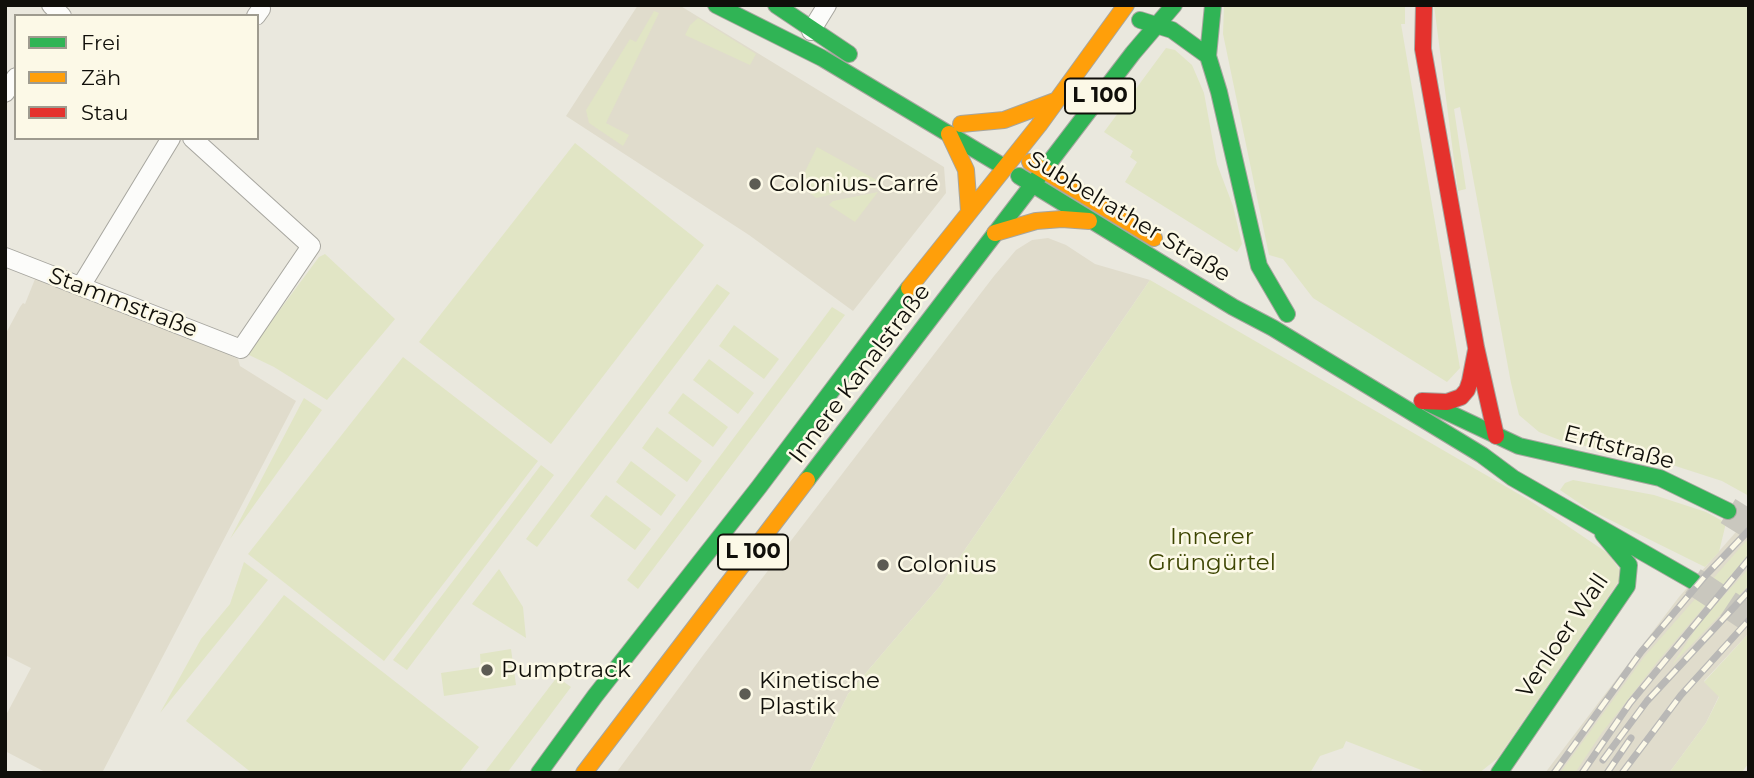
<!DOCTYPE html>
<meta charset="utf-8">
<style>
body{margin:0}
#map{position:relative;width:1754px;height:778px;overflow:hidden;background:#eae8de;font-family:Montserrat,sans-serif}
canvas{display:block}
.frame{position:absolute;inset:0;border:7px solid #100f0a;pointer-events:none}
.legend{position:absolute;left:14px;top:14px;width:245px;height:126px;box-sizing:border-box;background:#fcf9e7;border:2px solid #9e9b8f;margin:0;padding:9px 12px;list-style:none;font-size:21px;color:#100f0a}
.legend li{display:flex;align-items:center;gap:14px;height:35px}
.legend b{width:35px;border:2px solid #9e9b8f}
</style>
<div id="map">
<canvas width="1754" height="778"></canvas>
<div class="frame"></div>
<ul class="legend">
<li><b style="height:9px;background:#30b455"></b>Frei</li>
<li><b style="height:9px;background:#ff9f0a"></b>Zäh</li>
<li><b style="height:9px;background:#e5322d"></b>Stau</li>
</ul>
</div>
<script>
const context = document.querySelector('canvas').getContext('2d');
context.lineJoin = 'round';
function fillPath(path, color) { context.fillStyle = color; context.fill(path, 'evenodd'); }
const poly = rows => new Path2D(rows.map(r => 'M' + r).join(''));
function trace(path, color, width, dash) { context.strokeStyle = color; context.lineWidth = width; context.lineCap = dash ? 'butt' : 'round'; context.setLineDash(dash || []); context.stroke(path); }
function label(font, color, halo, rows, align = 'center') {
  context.font = font + ' Montserrat,sans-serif'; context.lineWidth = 5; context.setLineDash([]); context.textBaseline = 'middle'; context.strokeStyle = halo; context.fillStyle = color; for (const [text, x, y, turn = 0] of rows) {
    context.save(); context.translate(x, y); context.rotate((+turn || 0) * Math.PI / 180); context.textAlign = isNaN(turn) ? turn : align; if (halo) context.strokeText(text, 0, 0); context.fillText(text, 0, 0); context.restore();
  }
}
const built = poly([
 [638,5,679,5,944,167,946,193,853,311,749,235,566,116],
 [1048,238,1066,245,1095,264,1150,280,940,586,848,694,809,773,616,773,704,654,994,276,1016,250,1032,240],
 [35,279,208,344,238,359,240,366,296,401,102,773,47,773,5,751,5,717,31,668,5,655,5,335,20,307,23,303,25,304],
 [1749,517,1749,633,1704,681,1719,696,1706,723,1669,773,1545,773,1679,597]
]);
const green = poly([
 [1224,5,1405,5,1405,24,1401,24,1460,368,1447,382,1313,298,1283,259,1269,255,1223,34],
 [1434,5,1749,5,1749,496,1722,481,1660,461,1565,442,1539,432,1519,415,1511,383,1460,107,1454,109,1466,189,1458,191],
 [654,11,659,13,606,123,629,135,623,146,589,123,586,110,630,39,636,42],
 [698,18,756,54,750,65,685,35,690,25],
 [1166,48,1175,50,1192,65,1204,93,1217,164,1233,206,1242,244,1237,252,1125,182,1137,162,1130,157,1133,151,1104,132],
 [575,143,704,245,551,444,419,342],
 [817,147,880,182,880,184,816,198,799,184],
 [878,192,855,222,829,205,833,201],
 [325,254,395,319,327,400,274,367,247,354,319,257],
 [1150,280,1529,500,1609,554,1623,575,1498,758,1479,773,1429,773,1346,741,1343,748,1320,756,1310,773,809,773,848,694,940,586],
 [717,284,730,293,537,547,526,539],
 [832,307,845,315,638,589,627,580],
 [734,325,779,359,764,379,719,346],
 [403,357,538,461,384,661,248,554],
 [709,359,754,393,738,414,693,380],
 [683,393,728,427,713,447,668,413],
 [304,398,322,410,230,539],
 [657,427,702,461,687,482,642,448],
 [631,461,676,495,661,516,616,482],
 [541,465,554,475,407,670,393,660],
 [1573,480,1654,495,1706,512,1726,523,1719,552,1705,567,1588,509,1560,490,1565,483],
 [606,495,651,529,635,550,590,516],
 [1746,541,1749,542,1749,554,1658,661,1601,734,1575,773,1560,773,1644,657],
 [244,562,268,580,160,713,201,639,230,604],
 [1749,568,1749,585,1672,665,1701,621],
 [499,569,523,607,526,638,472,604],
 [284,595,479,747,459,773,252,773,186,721],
 [1749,633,1749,763,1741,773,1669,773,1706,723,1719,697,1704,682],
 [511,649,516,685,444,696,441,673,481,667,480,654],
 [557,677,571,687,507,773,484,773]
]);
const primaryTunnel = poly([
 [1728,511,1749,524],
 [1693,581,1749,618]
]);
const street = poly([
 [51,5,62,16],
 [256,16,261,9],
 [811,31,827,5],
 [5,93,16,77],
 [5,257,241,349,311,246,192,138],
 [81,286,171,138]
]);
const fast = poly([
 [716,5,822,58,1004,167],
 [776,5,849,54],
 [1213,5,1208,56,1219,92,1259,266,1287,314],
 [1140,20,1172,30,1208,56],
 [1019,176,1233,307,1273,328,1482,455,1513,478,1693,581],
 [1428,403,1519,446,1660,478,1728,511],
 [807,480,1133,53,1174,5],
 [539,773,595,696,759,487,909,288],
 [1499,773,1627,586,1629,565,1603,534]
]);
const slow = poly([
 [961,124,1004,120,1055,101],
 [949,134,966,170,969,211],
 [1030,162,1154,238],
 [995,233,1036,221,1062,219,1089,221],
 [909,288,1039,125,1126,5],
 [584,773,807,480]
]);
const jam = poly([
 [1424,5,1423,49,1476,347,1496,436],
 [1422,401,1447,402,1461,397,1467,390,1470,381,1476,350]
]);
const rail = poly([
 [1603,760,1647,701,1749,591],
 [1554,773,1641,652,1706,575,1749,530],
 [1582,773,1630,703,1749,559],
 [1607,773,1631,738],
 [1622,773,1681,695,1749,620]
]);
const markers = [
 [755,184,7,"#5c5b54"],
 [883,565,7,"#5c5b54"],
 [487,670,7,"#5c5b54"],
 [745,694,7,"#5c5b54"]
];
const shields = [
 [1100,96,70],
 [753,552,70]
];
const shieldNames = [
 ["L 100",1100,96],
 ["L 100",753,552]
];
const poiNames = [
 ["Colonius-Carré",769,184],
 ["Colonius",897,565],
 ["Pumptrack",501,670],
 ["Kinetische",759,681],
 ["Plastik",759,707]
];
const streetNames = [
 ["Subbelrather Straße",1129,217,31],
 ["Stammstraße",123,303,21],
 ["Innere Kanalstraße",860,374,-53],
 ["Erftstraße",1619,448,15],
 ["Venloer Wall",1563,636,-56]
];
const parkNames = [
 ["Innerer",1212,537],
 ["Grüngürtel",1212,563]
];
fillPath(built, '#e0dccc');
fillPath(green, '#e1e5c5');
trace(primaryTunnel, '#c9c7be', 28, [28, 14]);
trace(street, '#a7a69f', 20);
trace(fast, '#a7a69f', 18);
trace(slow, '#a7a69f', 18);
trace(jam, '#a7a69f', 18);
trace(street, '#fcfcfa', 18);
trace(fast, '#30b455', 16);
trace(slow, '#ff9f0a', 16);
trace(jam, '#e5322d', 16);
trace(rail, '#b9b8b6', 7);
trace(rail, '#fcf9e7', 4.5, [13]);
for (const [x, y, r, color] of markers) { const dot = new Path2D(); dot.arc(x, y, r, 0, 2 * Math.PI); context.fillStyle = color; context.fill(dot); trace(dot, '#fcf9e7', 2.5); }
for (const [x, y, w] of shields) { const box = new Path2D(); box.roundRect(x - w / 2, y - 17.5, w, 35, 5); context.fillStyle = '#fcf9e7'; context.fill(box); trace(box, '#100f0a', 2); }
label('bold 21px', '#100f0a', null, shieldNames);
label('23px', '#100f0a', '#fcf9e7', poiNames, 'left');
label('23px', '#100f0a', '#fcf9e7', streetNames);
label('23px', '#3d4502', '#fcf9e7', parkNames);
</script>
